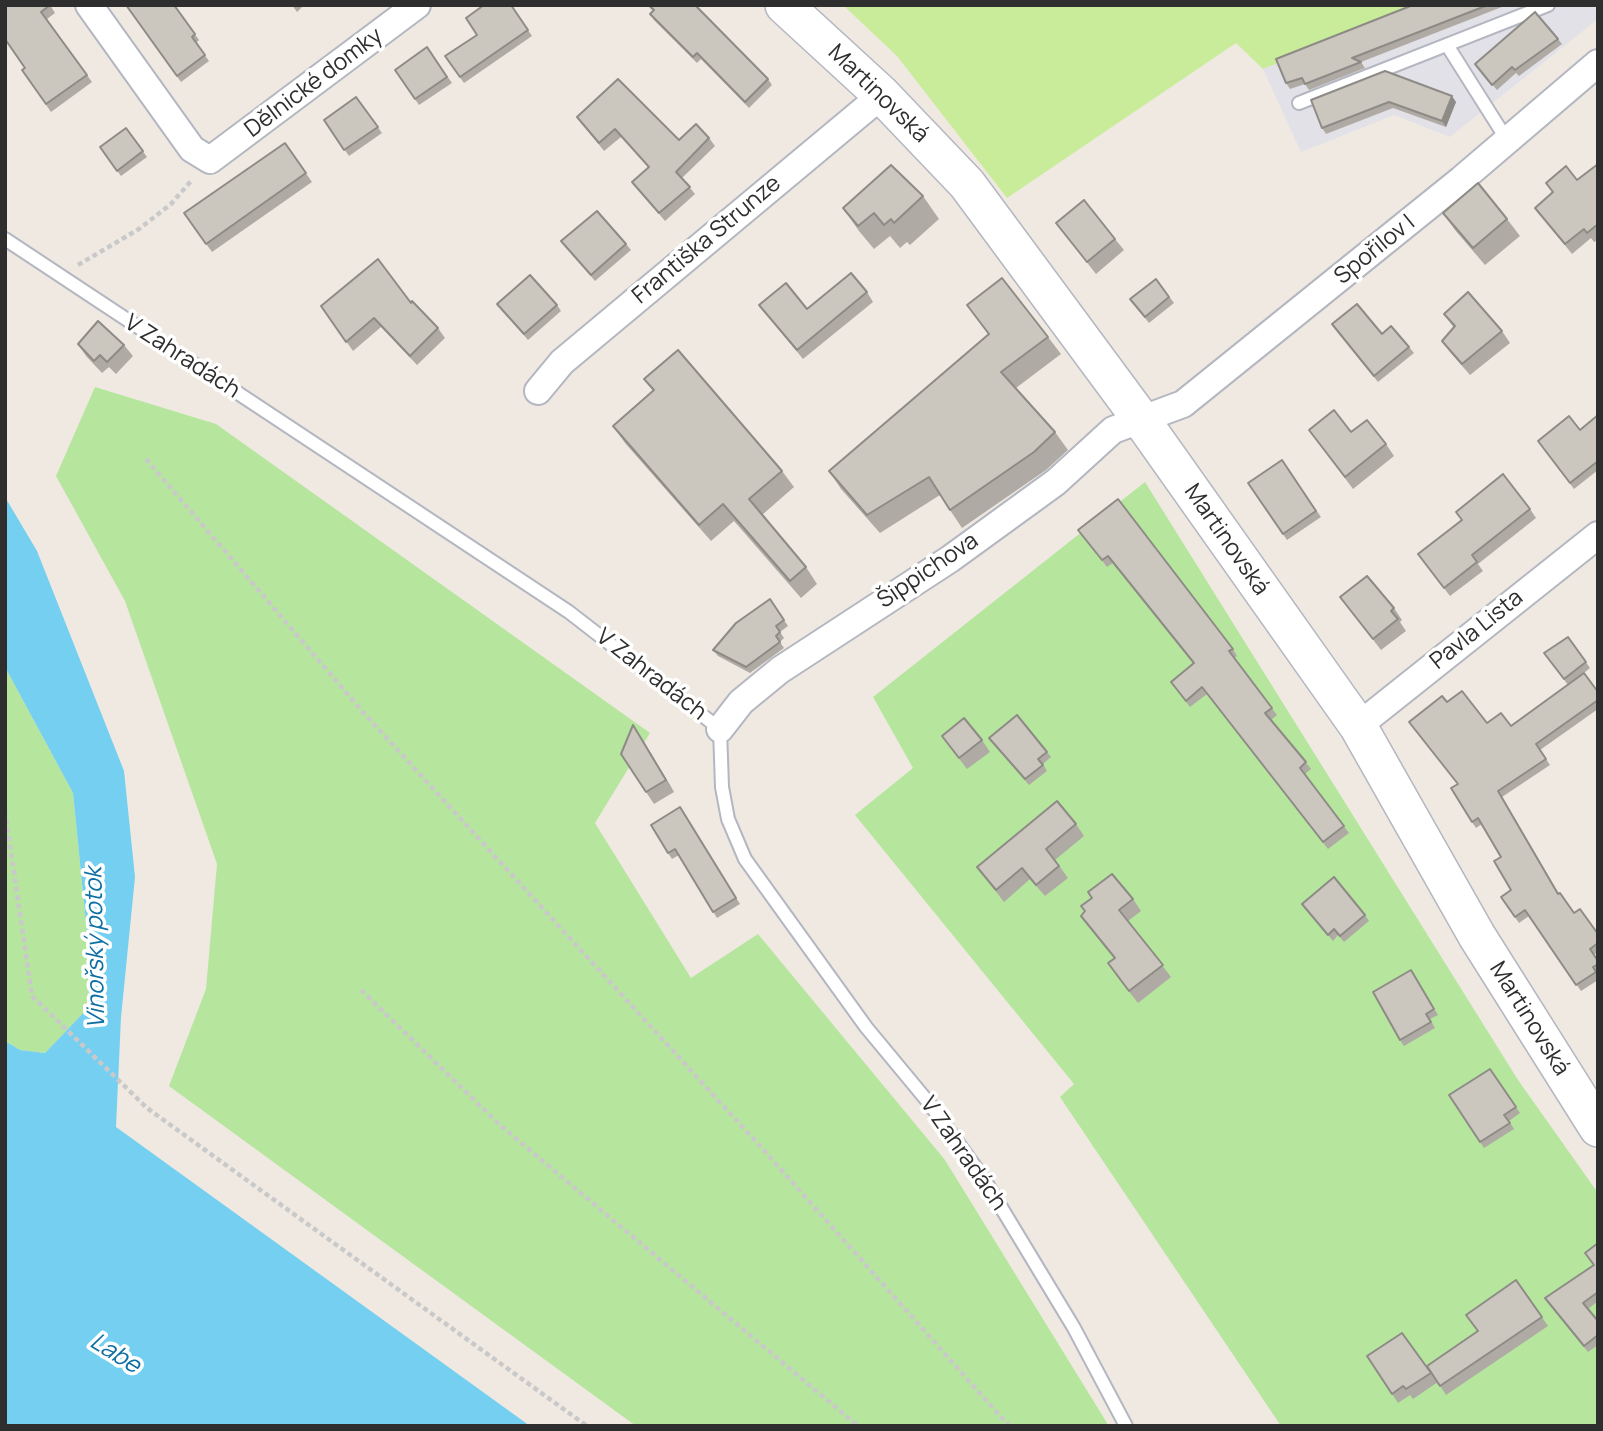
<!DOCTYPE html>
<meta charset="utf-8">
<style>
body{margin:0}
#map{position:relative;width:1603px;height:1431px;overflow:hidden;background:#efe9e1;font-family:Manrope,sans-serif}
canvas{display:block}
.frame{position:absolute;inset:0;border:7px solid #2e2e2e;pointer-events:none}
</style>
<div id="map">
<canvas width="1603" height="1431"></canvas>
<div class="frame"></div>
</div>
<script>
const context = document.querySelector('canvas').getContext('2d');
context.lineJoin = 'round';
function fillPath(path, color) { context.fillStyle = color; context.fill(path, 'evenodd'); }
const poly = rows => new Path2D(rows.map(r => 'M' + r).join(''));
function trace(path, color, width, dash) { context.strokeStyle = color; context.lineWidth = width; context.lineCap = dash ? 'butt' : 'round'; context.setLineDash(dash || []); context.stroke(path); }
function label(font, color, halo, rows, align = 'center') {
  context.font = font + ' Manrope,sans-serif'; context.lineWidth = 7; context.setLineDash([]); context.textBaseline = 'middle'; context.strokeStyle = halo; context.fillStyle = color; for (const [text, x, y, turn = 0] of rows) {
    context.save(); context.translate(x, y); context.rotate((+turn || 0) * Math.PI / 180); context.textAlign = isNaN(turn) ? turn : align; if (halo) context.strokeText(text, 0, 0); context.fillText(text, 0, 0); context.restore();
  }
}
const industrial = poly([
 [1426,5,1598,5,1598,19,1450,137,1394,115,1301,152,1263,69]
]);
const green = poly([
 [95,387,216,424,650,733,595,823,691,978,758,934,945,1160,1107,1423,1106,1426,636,1426,169,1086,206,989,217,864,125,601,56,476],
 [1145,482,1518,1080,1598,1193,1598,1426,1281,1426,1060,1097,1074,1084,855,815,913,768,873,697],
 [5,667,73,793,87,933,89,1007,45,1053,20,1050,5,1041]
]);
const pitch = poly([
 [843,5,1426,5,1263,69,1236,43,1007,198,897,56]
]);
const water = poly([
 [5,497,37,551,124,771,135,877,121,1017,116,1127,530,1426,5,1426,5,1041,20,1050,45,1053,89,1007,87,933,73,793,5,667]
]);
const path = poly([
 [78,265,139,229,171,204,191,181],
 [146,459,362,711,760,1146,1009,1426],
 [5,811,32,996,147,1108,587,1426],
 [361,990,501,1126,858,1426]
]);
const lane = poly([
 [1447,45,1507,140],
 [1299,103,1548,5],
 [5,239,569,612,720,729,722,787,728,819,745,859,866,1027,929,1103,984,1179,1074,1328,1126,1426]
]);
const street = poly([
 [89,5,192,149,210,160,417,5],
 [538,391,562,362,882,95],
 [1358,726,1598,535],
 [720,729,741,702,780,670,950,559,1056,482,1113,430,1183,404,1462,179,1598,63]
]);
const secondary = poly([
 [784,5,882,95,967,184,1140,418,1358,726,1477,936,1598,1128]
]);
const wall = poly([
 [50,5,55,13,47,19,92,82,51,112,22,70,25,68,5,39],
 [126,5,174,5,199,40,196,43,209,61,181,82],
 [292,5,304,5,297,12],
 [511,5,532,36,464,83,445,56,477,35],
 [647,5,695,5,768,79,772,85,749,108,701,59,697,63,654,20,650,14,653,11],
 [1413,5,1507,5,1361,62,1365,68,1309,90,1305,84,1290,89,1286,83],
 [1558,39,1562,44,1519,76,1516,73,1497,90,1475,64],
 [427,47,452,83,419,105,395,70],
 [356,97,382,133,349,156,324,120],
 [1311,100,1456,102,1446,127,1393,108,1326,134,1322,128],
 [577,117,679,140,709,138,715,146,682,178,695,194,665,221,632,182,649,167,621,137,604,151],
 [126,128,147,157,121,176,100,147],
 [285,143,312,182,212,252,184,213],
 [1598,164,1598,240,1594,242,1591,238,1572,254,1535,208,1552,192,1546,183,1577,180],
 [923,196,939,219,910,245,907,242,900,248,890,236,874,249,859,231,843,208],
 [1443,213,1507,219,1520,236,1485,265,1455,230],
 [1056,223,1115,239,1124,250,1096,274],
 [561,241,626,244,631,250,595,281],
 [1156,279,1174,303,1149,323,1130,299],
 [867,292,873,302,803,359,759,305,807,309],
 [411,303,438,328,445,338,417,365,381,327,353,351,321,306],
 [497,304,557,305,561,311,528,340],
 [967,305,1048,337,1061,354,1016,388,1055,432,1068,450,1046,470,962,528,940,495,880,533,841,489,829,471,988,334],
 [1444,314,1502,331,1510,343,1470,375,1450,352,1442,341,1454,328],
 [1336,330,1382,334,1409,347,1414,353,1378,382],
 [78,344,124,345,133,356,116,374,109,367,102,373,86,356],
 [644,379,782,471,794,487,762,515,806,567,817,584,801,598,734,521,711,541,625,443,613,426,653,391],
 [1598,415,1598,470,1574,489,1538,441,1580,430],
 [1309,430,1351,432,1386,444,1394,456,1353,489],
 [1282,460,1321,517,1287,540,1248,483],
 [1530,509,1536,518,1478,564,1483,571,1450,596,1418,554],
 [1078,530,1233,649,1237,656,1234,658,1277,715,1271,720,1311,769,1305,774,1349,833,1328,849,1207,694,1190,707,1171,682,1194,664,1113,563,1107,567],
 [1340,597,1394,608,1402,620,1400,622,1406,631,1381,650],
 [770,599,788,626,780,632,784,638,780,642,784,648,750,673,718,656,713,650],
 [1568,637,1590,668,1569,685,1598,692,1598,709,1540,750,1550,765,1502,797,1559,894,1574,913,1598,934,1598,952,1594,955,1598,960,1598,980,1581,991,1529,916,1519,923,1501,897,1511,890,1501,857,1482,824,1476,828,1472,822,1457,784,1447,702,1487,723,1511,726,1568,685,1544,653],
 [942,736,982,740,990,752,967,769],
 [641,737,674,792,654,804,646,792],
 [989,738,1047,752,1051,757,1043,764,1047,771,1029,785],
 [680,807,740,904,717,918,679,855,672,859,668,853],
 [1076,824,1084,836,1055,860,1068,878,1045,896,1030,879,1004,902,977,867],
 [1133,899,1141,911,1128,921,1171,977,1138,1003,1116,975,1114,958,1081,916],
 [1302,904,1365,915,1369,921,1344,942,1338,935,1333,941],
 [1411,970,1438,1015,1430,1019,1435,1028,1404,1046,1400,1040],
 [1490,1069,1520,1113,1509,1121,1514,1129,1484,1148,1449,1095],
 [1598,1243,1598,1301,1588,1309,1598,1321,1598,1345,1588,1352,1545,1298,1594,1265],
 [1516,1280,1548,1326,1446,1395,1427,1366,1478,1331],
 [1402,1333,1438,1382,1413,1399,1410,1395,1398,1403,1367,1356]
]);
const shadedWall = poly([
 [1452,96,1456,102,1446,127,1442,121],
 [633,725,641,737,674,792,666,780]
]);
const building = poly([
 [5,5,50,5,41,12,87,75,46,104,22,70,25,68,5,39,5,5],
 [126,5,174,5,195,34,192,37,205,55,177,76,126,5],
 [484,5,511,5,528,30,460,77,445,56,477,35,466,18,484,5],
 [649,5,695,5,768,79,745,102,697,53,693,57,650,14,654,10,649,5],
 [1413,5,1488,5,1352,58,1361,62,1305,84,1302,78,1286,83,1276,59,1413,5],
 [1535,12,1558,39,1515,70,1512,67,1492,85,1475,64,1535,12],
 [427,47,447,77,415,99,395,70,427,47],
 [1385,71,1452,96,1442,121,1389,102,1322,128,1311,100,1385,71],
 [618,79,679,140,696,124,709,138,676,172,690,187,659,213,632,182,649,167,615,129,599,143,577,117,618,79],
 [356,97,378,127,344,150,324,120,356,97],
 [126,128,143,151,117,171,100,147,126,128],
 [285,143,306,173,206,244,184,213,285,143],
 [1598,164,1598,224,1587,233,1584,229,1565,244,1535,208,1553,192,1546,183,1566,166,1577,180,1598,164],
 [891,165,923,196,894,223,891,219,884,225,874,213,858,226,843,208,891,165],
 [1478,183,1507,219,1473,248,1443,213,1478,183],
 [1084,200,1115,239,1087,262,1056,223,1084,200],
 [597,211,626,244,591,275,561,241,597,211],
 [378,259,411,303,412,301,438,328,410,356,374,318,346,342,321,306,378,259],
 [851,273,867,292,797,350,759,305,786,283,807,309,851,273],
 [530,275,557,305,524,334,497,304,530,275],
 [1002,278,1048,337,1001,372,1055,432,1034,452,950,510,929,477,867,515,829,471,989,334,967,305,1002,278],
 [1156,279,1169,297,1145,317,1130,299,1156,279],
 [1468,292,1502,331,1462,364,1442,341,1455,326,1444,314,1468,292],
 [1357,304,1382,334,1391,326,1409,347,1374,376,1332,324,1357,304],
 [98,321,124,345,107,362,100,355,94,361,78,344,98,321],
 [678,350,782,471,749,499,806,567,790,581,723,504,699,525,613,426,654,390,644,379,678,350],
 [1334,410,1351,432,1367,420,1386,444,1345,477,1309,430,1334,410],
 [1598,415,1598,461,1570,483,1538,441,1569,416,1580,430,1598,415],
 [1282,460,1316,511,1283,534,1248,483,1282,460],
 [1503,474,1530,509,1472,555,1477,562,1444,588,1418,554,1462,520,1456,512,1503,474],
 [1118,499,1233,649,1229,651,1272,708,1265,713,1306,762,1300,768,1344,826,1323,842,1202,687,1186,701,1171,682,1194,663,1108,556,1102,560,1078,530,1118,499],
 [1367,576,1394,608,1391,611,1398,619,1373,639,1340,597,1367,576],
 [770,599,784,620,776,626,780,632,776,636,780,642,746,667,713,650,736,623,770,599],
 [1568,637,1586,662,1564,679,1544,653,1568,637],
 [1584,673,1598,692,1598,700,1536,744,1546,759,1498,791,1558,894,1560,893,1574,913,1580,909,1598,934,1598,943,1590,949,1598,961,1598,964,1593,967,1596,972,1576,985,1525,910,1515,917,1501,897,1511,890,1494,861,1501,857,1478,818,1472,822,1451,788,1458,784,1409,722,1442,696,1447,702,1462,691,1487,723,1501,713,1511,726,1584,673],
 [1017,715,1047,752,1038,759,1043,765,1025,779,989,738,1017,715],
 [964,718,982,740,959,758,942,736,964,718],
 [633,725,666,780,646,792,621,754,633,725],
 [1057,801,1076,824,1046,849,1059,866,1036,885,1022,868,996,890,977,867,1057,801],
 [680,807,736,898,713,912,675,849,668,853,651,825,680,807],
 [1112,874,1133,899,1119,910,1163,965,1129,991,1108,963,1115,958,1081,916,1085,911,1081,906,1092,898,1088,892,1112,874],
 [1334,877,1365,915,1340,936,1334,929,1328,935,1302,904,1334,877],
 [1411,970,1434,1009,1426,1014,1431,1022,1400,1040,1373,992,1411,970],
 [1490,1069,1516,1107,1504,1115,1510,1123,1480,1142,1449,1095,1490,1069],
 [1598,1243,1598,1292,1583,1303,1598,1321,1598,1335,1584,1346,1545,1298,1594,1265,1585,1253,1598,1243],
 [1516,1280,1542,1317,1440,1386,1427,1366,1478,1331,1466,1315,1516,1280],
 [1402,1333,1431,1373,1406,1389,1403,1386,1392,1394,1367,1356,1402,1333]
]);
const streetNames = [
 ["Dělnické domky",314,83,-37],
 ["Martinovská",878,94,44],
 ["Františka Strunze",707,240,-40],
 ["Spořilov I",1375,250,-39],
 ["V Zahradách",182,357,33],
 ["Martinovská",1226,540,55],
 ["Šippichova",928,571,-34],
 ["Pavla Lista",1477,630,-39],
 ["V Zahradách",651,675,38],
 ["Martinovská",1529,1019,58],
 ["V Zahradách",963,1154,55]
];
const waterNames = [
 ["Vinořský potok",96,948,-91],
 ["Labe",115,1354,32]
];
fillPath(industrial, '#e3e1e8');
fillPath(green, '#b6e59e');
fillPath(pitch, '#c9ec9a');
fillPath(water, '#75cff0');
trace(lane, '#b4b7c1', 16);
trace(street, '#b4b7c1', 30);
trace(secondary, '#b4b7c1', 40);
trace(path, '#c9c9c9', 4.5, [5, 3.5]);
trace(lane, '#fff', 12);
trace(street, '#fff', 26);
trace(secondary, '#fff', 37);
fillPath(wall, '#afaba4');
fillPath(shadedWall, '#8e8b86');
fillPath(building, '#cbc7bf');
trace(building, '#8e8b86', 2);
label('23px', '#2e2e2e', '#fff', streetNames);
label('italic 24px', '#0d6fa3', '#fff', waterNames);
</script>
